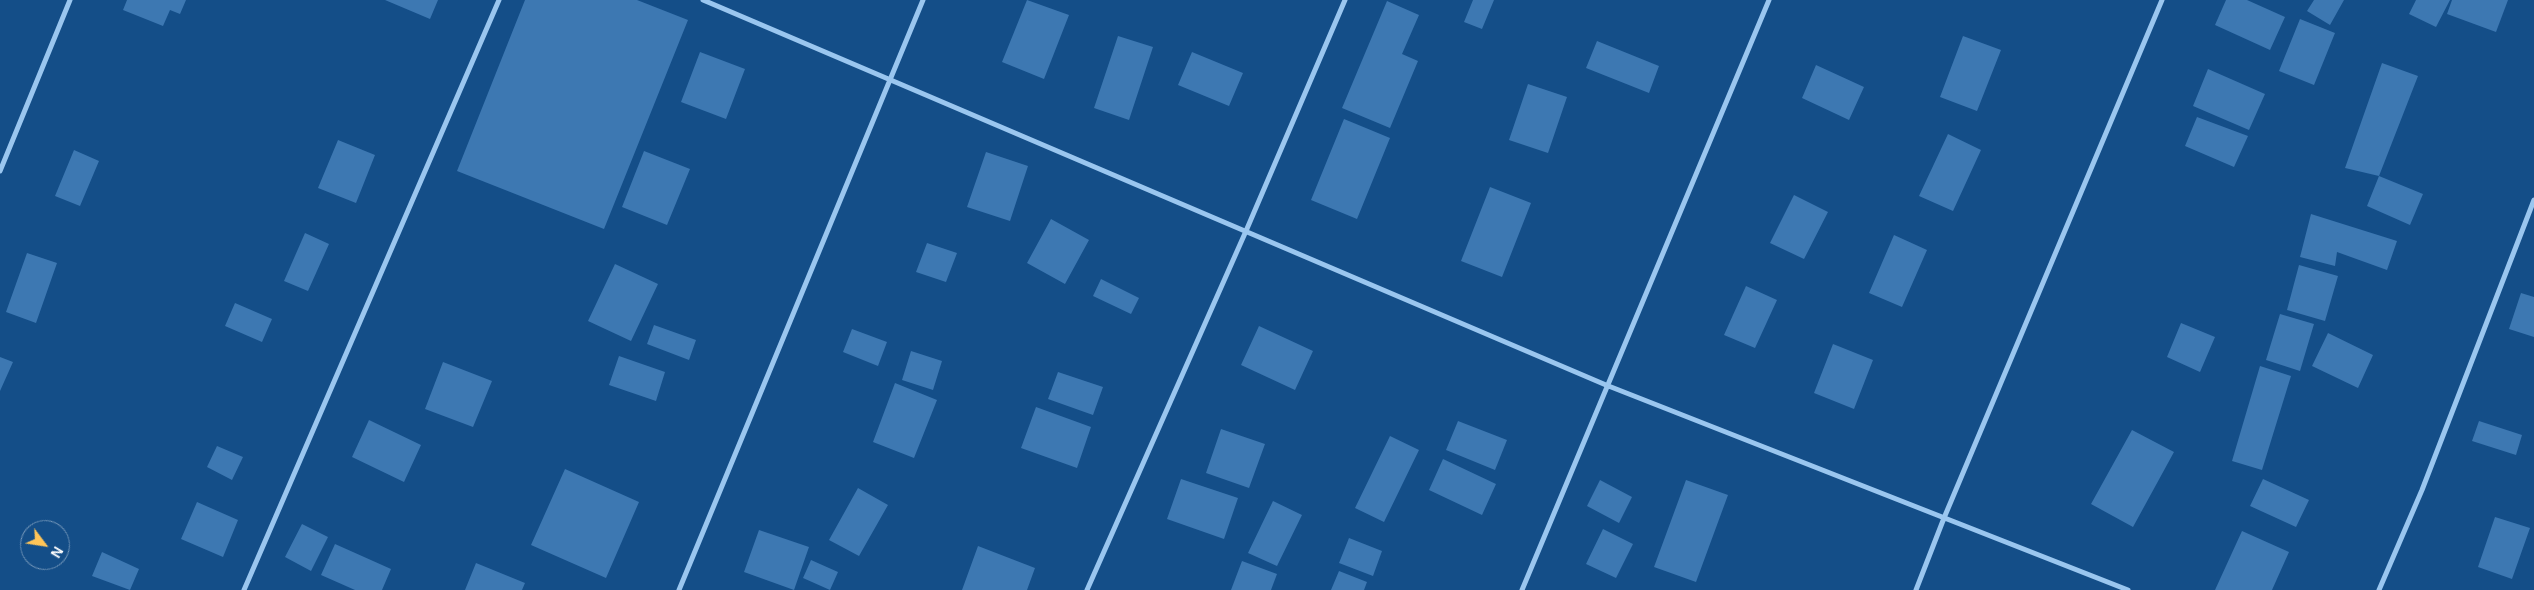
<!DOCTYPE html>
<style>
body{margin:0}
#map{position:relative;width:2534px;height:590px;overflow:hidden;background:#144e88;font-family:Arial,sans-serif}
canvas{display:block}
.north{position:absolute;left:20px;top:520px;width:50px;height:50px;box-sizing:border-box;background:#144e88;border:1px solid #7295b8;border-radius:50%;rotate:121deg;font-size:14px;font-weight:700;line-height:20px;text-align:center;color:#fff}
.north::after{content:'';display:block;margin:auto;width:18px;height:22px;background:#ffc558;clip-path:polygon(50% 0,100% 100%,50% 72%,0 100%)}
</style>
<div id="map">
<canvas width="2534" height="590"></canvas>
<div class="north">N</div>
</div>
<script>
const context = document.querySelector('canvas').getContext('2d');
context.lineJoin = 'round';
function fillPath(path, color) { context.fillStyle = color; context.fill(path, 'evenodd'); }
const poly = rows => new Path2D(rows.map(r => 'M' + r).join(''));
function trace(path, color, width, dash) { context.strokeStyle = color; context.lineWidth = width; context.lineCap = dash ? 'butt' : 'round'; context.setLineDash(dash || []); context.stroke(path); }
const building = poly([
 [127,0,186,0,180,14,170,10,163,26,123,10],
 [385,0,438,0,430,19],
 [525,0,637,0,688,20,604,229,457,171],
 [1027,0,1069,15,1044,79,1002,62],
 [1473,0,1494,0,1482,29,1464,22],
 [2226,0,2247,0,2285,17,2270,50,2215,25],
 [2314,0,2344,0,2330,25,2307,11],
 [2416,0,2450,0,2436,27,2409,14],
 [2452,0,2508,0,2496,32,2447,14],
 [1387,1,1419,15,1402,54,1418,61,1390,128,1342,108],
 [2300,19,2335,33,2314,85,2279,71],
 [1118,36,1153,47,1129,120,1094,108],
 [1963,36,2001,50,1977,111,1940,97],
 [1597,41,1659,66,1649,93,1586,68],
 [700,52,745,69,726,119,681,102],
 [1192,52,1243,73,1229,106,1178,85],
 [2382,63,2418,76,2379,176,2345,168],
 [1816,65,1864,87,1849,120,1802,98],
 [2208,69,2265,94,2249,130,2193,106],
 [1528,84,1567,97,1548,153,1509,140],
 [2197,117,2248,136,2234,167,2185,146],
 [1344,119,1390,138,1357,219,1311,200],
 [1948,134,1981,150,1953,211,1919,196],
 [338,140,375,155,356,203,318,188],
 [74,150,99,161,80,206,55,196],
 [644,151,690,169,667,225,622,207],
 [986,152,1028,166,1010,221,967,207],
 [2379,176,2423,194,2410,225,2367,206],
 [1490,187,1531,203,1502,277,1461,261],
 [1794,195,1828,212,1804,259,1770,243],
 [2311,214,2397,241,2387,270,2337,252,2335,266,2300,257],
 [1051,219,1089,240,1065,284,1027,263],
 [305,233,329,244,308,291,284,281],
 [1894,235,1927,250,1902,307,1869,293],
 [927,243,957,253,946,282,916,272],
 [27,253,57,263,36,323,6,312],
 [615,264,658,284,631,341,588,321],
 [2299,265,2338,276,2325,321,2287,310],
 [1101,279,1139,298,1131,314,1093,296],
 [1746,286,1777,300,1755,348,1724,335],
 [2521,293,2534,297,2534,337,2509,329],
 [235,303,272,319,262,342,225,326],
 [2280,314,2314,324,2300,371,2266,360],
 [2181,323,2215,337,2200,372,2167,357],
 [654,325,696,340,689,360,647,344],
 [1259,326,1313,351,1295,390,1241,365],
 [852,329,887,342,878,366,843,352],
 [2328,333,2373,355,2358,388,2312,366],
 [1833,344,1873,360,1854,409,1814,393],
 [911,351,942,361,933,390,902,380],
 [619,356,665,372,656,401,609,385],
 [0,357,13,362,0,391],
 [443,362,492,381,473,427,425,409],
 [2260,366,2291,376,2262,470,2232,461],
 [1058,372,1103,387,1093,415,1048,399],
 [895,383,937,400,914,458,873,442],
 [1036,407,1091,427,1077,468,1021,448],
 [369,420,421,445,404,482,352,457],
 [1458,421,1507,440,1495,470,1446,450],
 [2479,421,2522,435,2516,455,2472,441],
 [1221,429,1265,444,1249,488,1206,473],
 [2132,430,2174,452,2133,527,2091,504],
 [1390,436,1419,450,1384,522,1355,508],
 [217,446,243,457,232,480,207,467],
 [1443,459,1496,484,1482,515,1429,490],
 [565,469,639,502,606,578,531,545],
 [1181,479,1238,498,1224,539,1167,519],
 [2263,479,2309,500,2296,527,2250,506],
 [1600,480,1632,497,1619,523,1587,506],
 [1686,480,1728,495,1696,582,1654,567],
 [858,488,888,505,859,556,829,540],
 [1273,501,1302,515,1277,566,1248,553],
 [197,502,238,520,223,557,181,539],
 [2495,517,2530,528,2512,579,2478,567],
 [302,524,328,537,311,571,285,557],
 [1603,529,1633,544,1616,578,1586,564],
 [759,530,809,547,794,590,744,572],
 [2242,531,2289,552,2272,590,2215,590],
 [1349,538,1382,551,1373,576,1339,563],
 [335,544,391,569,382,590,355,590,321,575],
 [978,546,1035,568,1027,590,962,590],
 [102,552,139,569,130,590,92,576],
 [811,560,838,572,830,590,803,578],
 [1242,561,1277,574,1271,590,1231,590],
 [476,563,525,583,522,590,465,590],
 [1339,571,1367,582,1364,590,1331,590]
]);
const minor = poly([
 [703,0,1606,385,2128,590],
 [0,171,70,0],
 [244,590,499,0],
 [679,590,923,0],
 [1087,590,1246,231,1345,0],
 [1522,590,1769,0],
 [1916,590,1944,518,2162,0],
 [2379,590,2422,490,2534,200]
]);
fillPath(building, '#3d78b2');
trace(minor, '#9ac6ef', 5);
</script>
